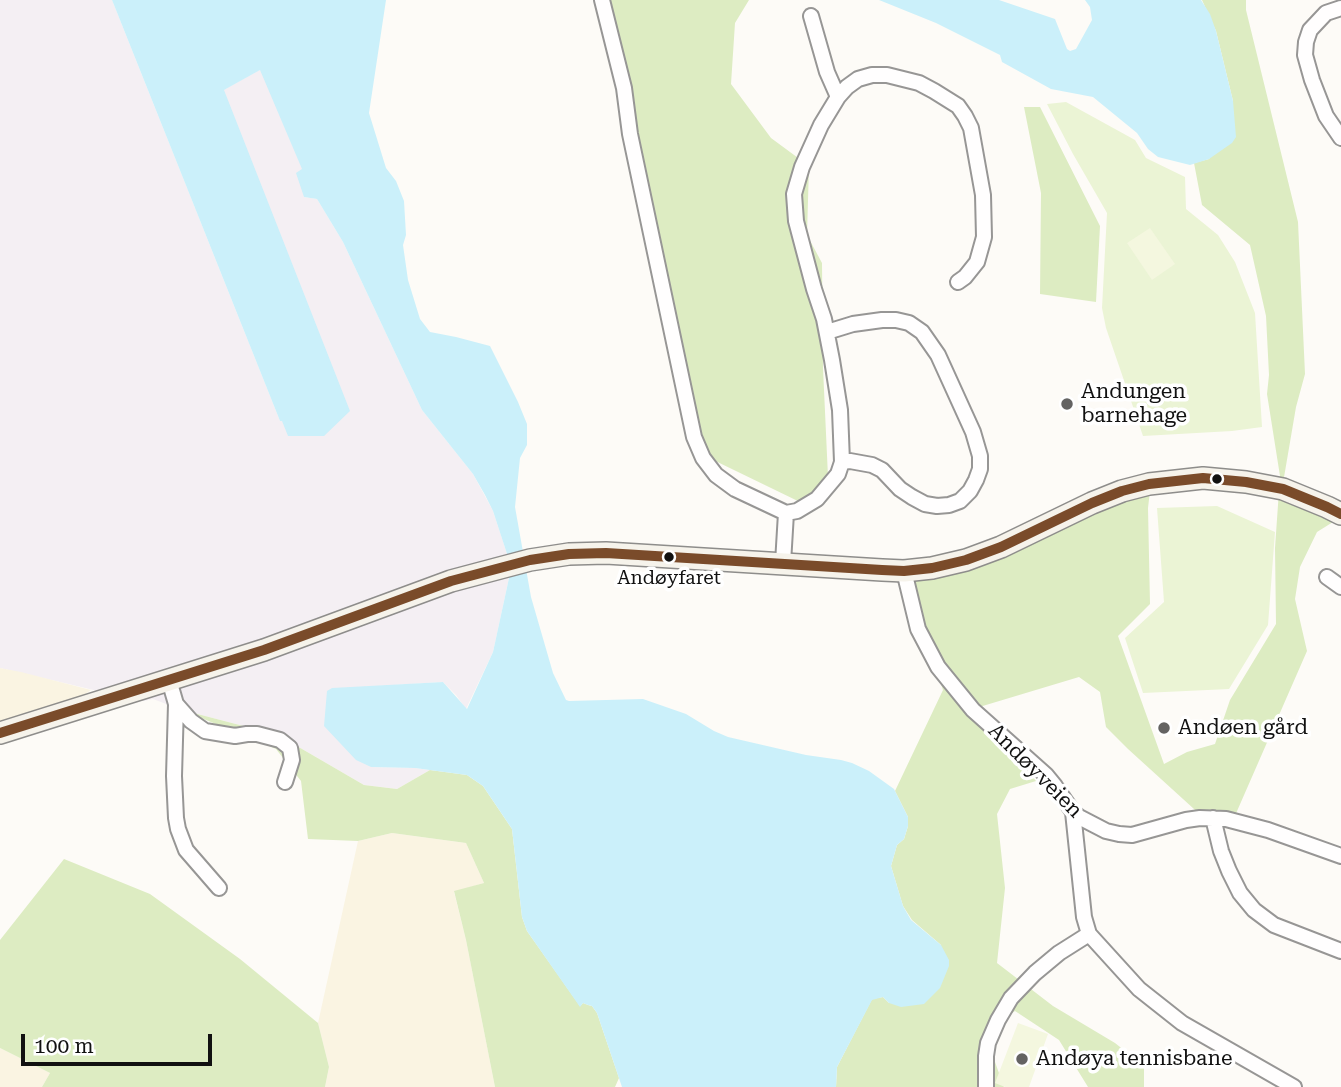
<!DOCTYPE html>
<meta charset="utf-8">
<style>
body{margin:0}
#map{position:relative;width:1341px;height:1087px;overflow:hidden;background:#fdfbf7;font-family:"Roboto Serif",serif}
canvas{display:block}
.scale{position:absolute;left:21px;top:1034px;width:191px;height:32px;box-sizing:border-box;border:4px solid #111;border-top:0;padding-left:9px;font-size:21px;line-height:24px;white-space:nowrap;color:#111;-webkit-text-stroke:5px #fff;paint-order:stroke}
</style>
<div id="map">
<canvas width="1341" height="1087"></canvas>
<div class="scale">100 m</div>
</div>
<script>
const context = document.querySelector('canvas').getContext('2d');
context.lineJoin = 'round';
function fillPath(path, color) { context.fillStyle = color; context.fill(path, 'evenodd'); }
const poly = rows => new Path2D(rows.map(r => 'M' + r).join(''));
function trace(path, color, width, dash) { context.strokeStyle = color; context.lineWidth = width; context.lineCap = dash ? 'butt' : 'round'; context.setLineDash(dash || []); context.stroke(path); }
function label(font, color, halo, rows, align = 'center') {
  context.font = font + ' "Roboto Serif",serif'; context.lineWidth = 7; context.setLineDash([]); context.textBaseline = 'middle'; context.strokeStyle = halo; context.fillStyle = color; for (const [text, x, y, turn = 0] of rows) {
    context.save(); context.translate(x, y); context.rotate((+turn || 0) * Math.PI / 180); context.textAlign = isNaN(turn) ? turn : align; if (halo) context.strokeText(text, 0, 0); context.fillText(text, 0, 0); context.restore();
  }
}
const industrial = poly([
 [0,0,112,0,280,421,220,92,261,69,303,170,304,197,317,199,343,242,422,410,473,474,493,511,508,557,509,578,493,652,466,709,456,695,443,682,330,689,371,767,415,768,430,770,397,789,364,785,278,735,182,710,153,699,144,701,132,699,0,668]
]);
const farmland = poly([
 [0,668,21,672,91,690,71,704,0,727],
 [392,833,466,843,484,883,454,892,466,940,495,1087,325,1087,329,1067,318,1023,358,841],
 [0,1048,50,1073,42,1087,0,1087]
]);
const green = poly([
 [1066,102,1135,140,1146,158,1185,177,1186,209,1218,235,1235,262,1255,313,1262,427,1232,431,1143,436,1106,328,1102,308,1107,213,1073,154,1047,104],
 [1217,506,1275,532,1268,625,1229,689,1143,693,1125,638,1164,602,1157,508]
]);
const forest = poly([
 [598,0,749,0,735,23,731,84,771,138,809,166,807,235,822,263,823,368,828,477,804,504,703,455,636,152],
 [1202,0,1246,0,1246,10,1298,222,1305,374,1296,407,1282,489,1341,517,1317,532,1300,567,1295,599,1307,651,1234,818,1205,819,1128,749,1106,727,1100,692,1079,677,976,708,1036,781,1010,789,997,814,1005,888,997,963,1053,1006,1115,1043,1144,1066,1144,1087,1088,1087,1059,1040,1015,1011,994,1026,995,1062,1004,1087,836,1087,837,1067,872,999,883,997,889,1003,941,945,912,920,903,906,891,866,897,845,904,839,908,826,908,817,895,791,943,690,903,571,942,567,1151,482,1148,508,1150,604,1118,636,1164,764,1187,752,1215,744,1230,700,1276,624,1275,548,1280,476,1267,394,1269,375,1266,316,1250,245,1202,205,1194,163,1209,159,1233,101,1216,31],
 [1024,107,1040,107,1100,226,1096,302,1040,294,1041,193],
 [182,710,278,735,364,785,397,789,430,770,467,775,483,786,512,829,522,917,527,931,580,1006,583,1003,588,1005,592,1006,597,1013,619,1078,615,1087,495,1087,466,940,454,891,484,883,466,843,392,833,358,841,308,839,301,781,276,749],
 [64,859,150,894,240,959,318,1023,329,1067,325,1087,42,1087,50,1073,0,1048,0,940]
]);
const pitch = poly([
 [1150,228,1175,264,1152,280,1127,243],
 [1018,1023,1048,1034,1029,1087,1005,1087,995,1083]
]);
const water = poly([
 [112,0,386,0,369,113,386,168,396,181,404,201,406,235,403,245,408,280,420,319,430,332,456,337,490,346,518,402,527,424,527,445,520,458,515,507,531,597,553,673,566,700,569,701,643,699,686,714,714,731,728,737,806,755,841,760,852,763,869,771,894,789,908,817,908,826,904,839,897,845,891,866,903,906,911,920,941,945,949,960,949,966,940,988,924,1004,901,1007,889,1003,883,997,872,1000,837,1067,836,1087,622,1087,597,1013,592,1006,588,1005,583,1003,580,1007,527,931,522,917,512,829,483,786,467,775,415,768,371,767,356,760,324,726,327,691,332,688,443,682,467,709,493,652,509,578,508,557,493,511,485,495,473,474,422,410,343,242,317,199,304,197,296,173,302,169,260,70,224,90,350,411,324,436,288,436,282,421,280,421],
 [879,0,999,0,1055,19,1067,49,1070,51,1076,49,1092,20,1090,7,1085,0,1201,0,1210,14,1216,31,1233,101,1236,137,1232,143,1209,159,1190,165,1158,157,1148,149,1137,133,1093,97,1051,89,1002,62,1000,55,936,23]
]);
const street = poly([
 [602,0,624,88,630,134,694,437,703,458,716,475,735,489,786,513],
 [1341,8,1326,13,1310,30,1306,42,1305,55,1312,80,1326,116,1341,138],
 [811,16,827,72,838,97],
 [827,332,853,324,882,320,896,320,909,323,922,332,938,355,973,432,980,456,980,469,976,480,970,491,960,501,949,505,937,506,925,504,912,497,900,489,882,470,872,465,850,461,842,462],
 [783,563,786,513,797,511,817,499,838,474,842,462,840,410,832,360,824,319,814,289,796,221,794,194,802,167,821,125,838,97,847,87,858,79,872,75,887,75,919,83,934,91,958,106,965,116,971,128,983,195,984,237,977,262,965,277,958,282],
 [904,571,918,629,938,667,973,710,1046,775,1055,786,1073,812,1079,817,1106,831,1119,834,1132,835,1186,820,1200,818,1226,819,1268,830,1341,856],
 [1327,577,1341,587],
 [169,680,176,704,174,776,176,818,178,829,186,850,219,888],
 [176,704,191,721,205,731,235,736,247,734,257,734,280,740,290,748,292,760,285,782],
 [1073,812,1084,917,1089,934,1139,989,1182,1023,1294,1087],
 [1213,818,1221,851,1229,871,1240,893,1254,910,1274,925,1341,951],
 [986,1087,986,1056,988,1043,998,1020,1011,998,1035,973,1059,953,1089,934]
]);
const secondary = poly([
 [0,733,264,650,451,581,530,560,569,554,606,553,882,570,904,571,932,568,966,560,1001,547,1092,503,1122,491,1149,484,1203,478,1246,482,1283,489,1327,507,1341,514]
]);
const bus1 = poly([
 [0,733,264,650,451,581,530,560,569,554,606,553,882,570,904,571,932,568,966,560,1001,547,1092,503,1122,491,1149,484,1203,478,1246,482,1283,489,1327,507,1341,514]
]);
const markers = [
 [1067,404,7,"#646362"],
 [1217,479,6,"#111"],
 [669,557,6,"#111"],
 [1164,728,7,"#646362"],
 [1022,1059,7,"#646362"]
];
const busNames = [
 ["Andøyfaret",669,578]
];
const poiNames = [
 ["Andungen",1081,392],
 ["barnehage",1081,416],
 ["Andøen gård",1178,728],
 ["Andøya tennisbane",1036,1059]
];
const streetNames = [
 ["Andøyveien",1035,771,45]
];
fillPath(industrial, '#f4eff3');
fillPath(farmland, '#faf4e2');
fillPath(green, '#ebf4d5');
fillPath(forest, '#ddecc2');
fillPath(pitch, '#f4f7df');
fillPath(water, '#cbf0fa');
trace(street, '#979695', 18);
trace(secondary, '#8e8d8b', 24);
trace(street, '#fffefe', 14);
trace(secondary, '#f6f3eb', 21);
trace(bus1, '#7a4b2a', 10);
for (const [x, y, r, color] of markers) { const dot = new Path2D(); dot.arc(x, y, r, 0, 2 * Math.PI); context.fillStyle = color; context.fill(dot); trace(dot, '#fff', 2.5); }
label('19px', '#111', '#fff', busNames);
label('21px', '#111', '#fff', poiNames, 'left');
label('21px', '#111', '#fff', streetNames);
</script>
